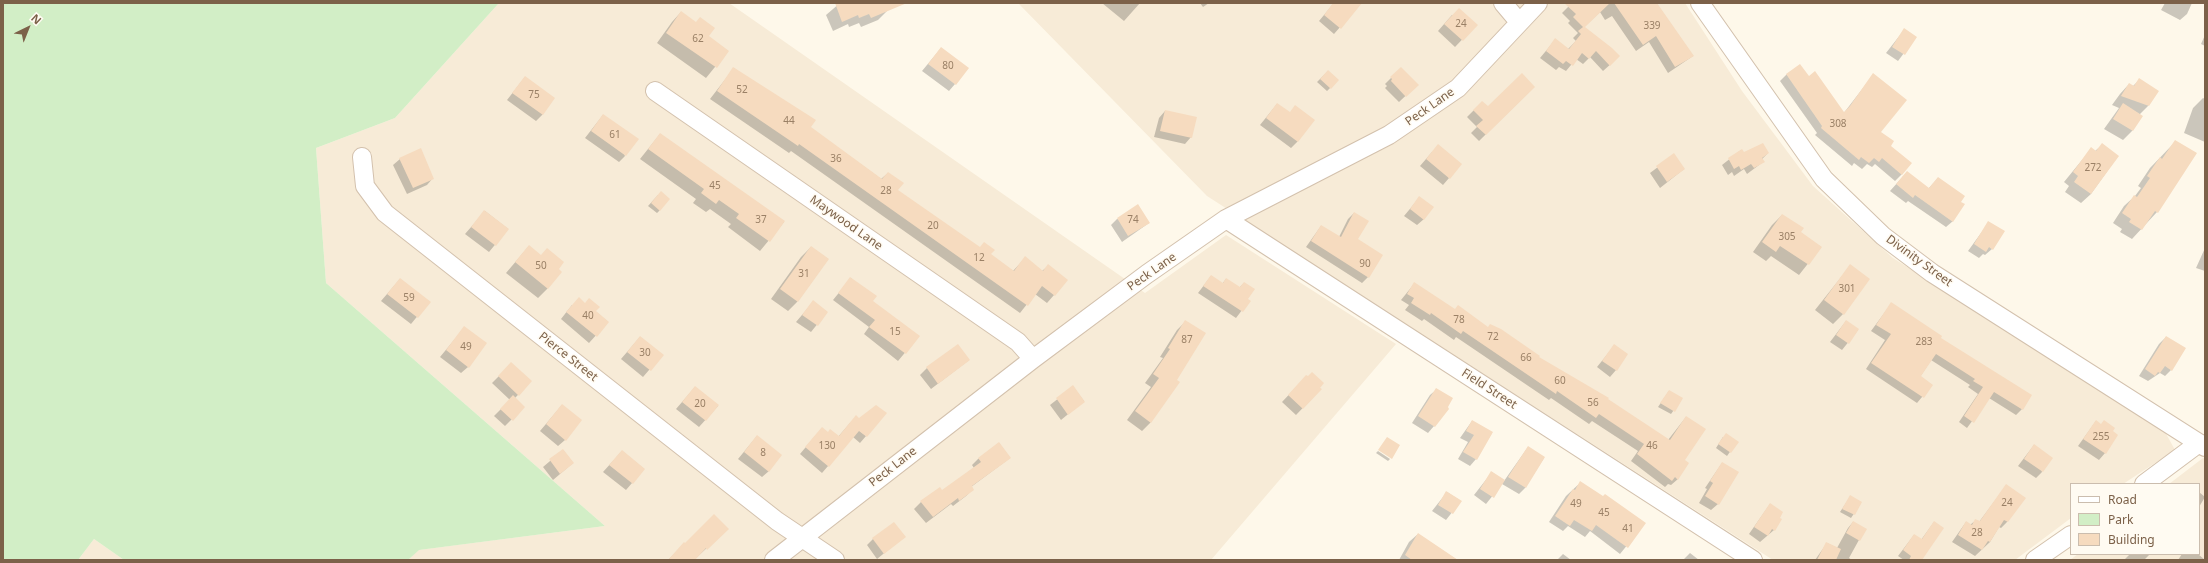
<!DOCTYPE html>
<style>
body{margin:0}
#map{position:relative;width:2208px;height:563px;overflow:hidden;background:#fef8ea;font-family:"Noto Sans",sans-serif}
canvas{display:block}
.frame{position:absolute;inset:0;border:4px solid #7c6149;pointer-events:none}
.legend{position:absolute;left:2070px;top:483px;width:130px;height:72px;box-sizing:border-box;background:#fffbf2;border:1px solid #cbbdae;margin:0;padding:5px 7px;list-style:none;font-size:12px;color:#7c6149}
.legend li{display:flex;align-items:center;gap:8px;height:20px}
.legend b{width:20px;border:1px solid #cbbdae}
.north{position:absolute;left:8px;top:8px;width:40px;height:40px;-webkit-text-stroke:3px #fffbf2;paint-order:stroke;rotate:43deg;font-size:11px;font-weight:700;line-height:16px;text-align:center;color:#7c6149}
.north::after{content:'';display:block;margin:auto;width:14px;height:18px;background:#7c6149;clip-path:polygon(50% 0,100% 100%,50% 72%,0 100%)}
</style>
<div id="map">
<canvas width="2208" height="563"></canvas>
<div class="frame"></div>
<ul class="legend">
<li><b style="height:5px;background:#fff"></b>Road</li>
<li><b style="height:11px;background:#d2eec6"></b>Park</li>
<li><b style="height:11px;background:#f6dbbf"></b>Building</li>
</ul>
<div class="north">N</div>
</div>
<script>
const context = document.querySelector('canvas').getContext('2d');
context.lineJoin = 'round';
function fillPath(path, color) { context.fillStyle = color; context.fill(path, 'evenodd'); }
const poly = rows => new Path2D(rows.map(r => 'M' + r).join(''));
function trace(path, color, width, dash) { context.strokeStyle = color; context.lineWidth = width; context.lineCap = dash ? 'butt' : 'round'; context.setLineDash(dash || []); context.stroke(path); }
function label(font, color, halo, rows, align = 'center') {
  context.font = font + ' "Noto Sans",sans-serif'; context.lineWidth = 3; context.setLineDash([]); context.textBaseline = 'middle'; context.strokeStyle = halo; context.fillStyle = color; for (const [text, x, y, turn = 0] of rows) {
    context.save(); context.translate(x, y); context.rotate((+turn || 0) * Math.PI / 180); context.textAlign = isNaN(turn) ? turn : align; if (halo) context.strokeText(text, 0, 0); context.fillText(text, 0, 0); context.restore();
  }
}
const residential = poly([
 [499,3,729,3,1145,293,1226,235,1396,344,1211,560,408,560,418,550,605,526,326,283,316,148,395,118],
 [1018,3,1685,3,1742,91,1813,186,1893,258,2164,430,2175,450,2123,484,2071,484,2071,518,2015,560,1773,560,1207,196],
 [2203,458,2205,459,2205,560,2070,560,2078,554,2199,554,2199,484,2169,484],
 [94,539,124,560,78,560]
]);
const green = poly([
 [3,3,499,3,395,118,316,148,326,283,605,526,419,550,408,560,124,560,94,539,78,560,3,560]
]);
const shadow = poly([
 [840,3,895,3,878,20,861,27,859,23,849,27,848,24,833,31,826,15],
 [1102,3,1140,3,1124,21],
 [1200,3,1209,3,1203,7],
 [1334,3,1361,3,1334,34,1319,21],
 [1572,3,1656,3,1693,56,1668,73,1649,42,1636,51,1612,16,1605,20,1600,12,1584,27,1612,63,1603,71,1590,57,1583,64,1576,59,1566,71,1559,67,1556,70,1540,58,1555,40,1568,49,1576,41,1573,38,1578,33,1568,23,1570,21,1562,13],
 [2165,3,2192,3,2187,14,2180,20,2161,10],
 [681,12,707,37,728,51,706,78,657,43,672,22],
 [1452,15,1476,25,1455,47,1438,31],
 [1904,30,1916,37,1898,61,1886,53],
 [2205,35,2205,46,2201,44],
 [941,48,955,84,949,91,922,71],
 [734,68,809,127,881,179,888,173,897,191,1013,271,1025,258,1042,271,1048,266,1054,295,1047,303,1035,294,1020,313,791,151,789,153,710,99],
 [1401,68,1417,85,1399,102,1385,88,1387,86,1385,84],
 [1328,71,1338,80,1327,91,1317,82],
 [1787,74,1808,77,1843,114,1873,75,1880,132,1889,146,1902,174,1895,181,1875,164,1872,167,1867,164,1862,169,1854,163,1852,166,1815,135,1817,133,1780,81],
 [525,77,543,114,536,121,507,100],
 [2139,80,2157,91,2148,106,2139,115,2141,116,2132,131,2123,140,2104,129,2119,108,2112,105,2120,94,2129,84,2133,86],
 [1534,87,1479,141,1471,133,1477,127,1467,117,1482,102,1488,108],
 [2203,98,2205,99,2205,142,2184,133,2193,108],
 [1277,104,1298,141,1291,148,1260,125],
 [1165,111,1191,137,1185,144,1154,137,1159,118],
 [603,115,625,156,619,162,585,138],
 [660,134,784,222,760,251,728,227,731,224,710,209,706,212,693,203,696,199,640,159],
 [2175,142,2157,212,2132,239,2120,232,2122,229,2113,223,2124,206,2135,196,2141,188,2138,186,2150,168],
 [2102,145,2118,156,2091,194,2081,203,2065,192,2069,186,2064,182,2091,149,2095,151],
 [1741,150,1744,154,1768,153,1762,159,1763,162,1747,174,1744,169,1734,176,1732,172,1728,175,1722,165],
 [1432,152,1449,178,1443,185,1420,166],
 [1674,155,1684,169,1660,188,1650,173],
 [400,159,433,178,427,185,407,194,393,165],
 [1907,172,1928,189,1938,178,1953,221,1946,227,1908,201,1906,203,1890,191],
 [658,195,660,210,657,213,648,206],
 [1419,198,1424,219,1417,225,1404,216],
 [485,211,508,229,489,252,465,234],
 [1354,213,1357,239,1368,277,1362,283,1306,247,1321,226,1339,237,1348,219],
 [1782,215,1799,233,1821,247,1799,275,1771,256,1766,261,1753,252,1772,225],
 [1117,219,1149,223,1122,242,1111,225],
 [1989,222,1992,249,1985,255,1983,254,1979,258,1968,251],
 [529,246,548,288,538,298,506,273],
 [811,247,828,259,797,302,788,311,771,299,801,257],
 [2205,248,2205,271,2196,268],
 [1850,266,1843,314,1833,324,1815,310],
 [1211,276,1222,284,1226,279,1239,288,1244,283,1247,299,1249,301,1236,318,1198,293],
 [851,278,871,302,918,337,898,361,864,334,869,327,833,300],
 [400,279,429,302,411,324,381,301],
 [1414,284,1455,310,1607,400,1668,440,1686,417,1684,460,1678,479,1671,485,1668,484,1665,487,1631,461,1638,451,1592,421,1589,424,1551,398,1549,400,1456,337,1454,340,1424,319,1422,321,1405,310,1409,305,1401,300],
 [813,302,827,312,811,332,796,322],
 [1891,304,1940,338,2022,409,2016,415,1989,398,1967,428,1959,422,1978,394,1968,387,1970,385,1931,360,1920,377,1932,385,1917,403,1866,369,1885,340,1871,331],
 [572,305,595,311,608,322,589,343,561,319],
 [1186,321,1151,422,1142,431,1127,420,1151,387,1145,383,1163,358,1160,357,1177,330],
 [1846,321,1858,330,1842,350,1830,342],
 [464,328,468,367,461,373,440,357],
 [640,337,662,355,643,377,621,359],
 [2166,337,2171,370,2165,376,2160,373,2148,381,2139,376,2159,344],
 [1614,346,1616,370,1610,377,1597,367],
 [969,360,931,389,920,375,927,368],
 [505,370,531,381,515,398,524,407,505,426,494,416,510,400,492,383],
 [1300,383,1321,389,1296,415,1282,402],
 [695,387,718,406,699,427,676,409],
 [1073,387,1084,401,1061,420,1050,405],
 [1437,389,1434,426,1428,433,1412,423,1430,395],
 [1669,391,1682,399,1671,414,1658,407],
 [562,405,565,440,558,446,540,431],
 [1472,421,1492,433,1476,459,1470,466,1458,459,1468,442,1460,438],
 [2096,421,2105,453,2099,460,2078,446],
 [850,423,866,436,860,443,853,437,822,473,800,454,816,435,838,437],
 [757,436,769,471,762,477,738,459],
 [1723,437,1737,442,1727,456,1716,448],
 [999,443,1010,458,971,487,973,489,966,496,953,506,951,504,926,523,914,509,921,502,942,492,974,468,972,465,978,459],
 [2034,445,2042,472,2036,478,2018,466],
 [1528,447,1544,458,1525,488,1519,494,1502,484,1486,504,1474,495,1492,472,1504,481],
 [563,450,573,463,553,480,543,467],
 [622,451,644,469,626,490,603,472],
 [1378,451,1390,459,1388,461,1376,453],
 [1722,463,1718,504,1711,510,1699,503,1707,489,1705,488],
 [1580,483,1645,523,1620,554,1590,531,1585,537,1568,526,1563,531,1549,522,1566,496],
 [2006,486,2024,498,2007,522,2001,528,1999,527,1990,542,1975,556,1952,542,1966,522,1970,525,1976,520,1979,522],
 [1447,492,1461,501,1446,520,1432,511],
 [2199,492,2205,497,2199,507],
 [1850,497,1861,503,1851,518,1840,512],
 [1770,504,1774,530,1760,542,1749,534],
 [1853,522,1865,529,1849,558,1852,560,1815,560,1827,543,1837,548,1848,528],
 [1934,522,1921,560,1904,560,1898,556,1914,535,1921,540],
 [727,529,694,560,668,560,685,544],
 [1418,534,1457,560,1399,560,1409,542],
 [904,537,877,559,867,545,873,539],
 [1690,553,1699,560,1683,560],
 [1563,554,1571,560,1557,560],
 [2130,554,2150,554,2144,560,2124,560],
 [2182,554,2198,554,2205,560,2178,560]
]);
const building = poly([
 [835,3,907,3,871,18,869,14,859,18,858,15,842,22],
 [1333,3,1362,3,1341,29,1324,15],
 [1564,3,1610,3,1585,27,1612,48,1620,56,1610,66,1596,51,1589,59,1582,53,1573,66,1566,61,1563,64,1546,51,1555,38,1569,49,1581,34,1578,31,1583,27,1573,17,1576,14],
 [1614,3,1657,3,1694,56,1675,67,1656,36,1643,45],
 [1459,8,1478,25,1463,41,1444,24],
 [681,11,696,22,700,17,715,28,709,36,729,51,717,68,666,33],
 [1904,28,1917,37,1905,55,1892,47],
 [941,47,969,68,956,85,928,64],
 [1800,64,1809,76,1815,71,1844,112,1850,106,1873,73,1907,100,1881,132,1894,141,1891,146,1912,163,1902,175,1882,158,1879,162,1874,158,1869,163,1861,157,1859,160,1821,128,1822,126,1786,74],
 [733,67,816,120,811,127,882,179,888,172,904,183,898,190,980,247,984,242,995,250,991,254,1014,271,1025,256,1043,271,1048,264,1068,280,1055,296,1042,286,1028,306,799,144,798,146,717,91],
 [1401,67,1419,85,1406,97,1391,81,1392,79,1390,77],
 [1328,70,1339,80,1331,89,1320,79],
 [1522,73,1535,87,1486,135,1476,126,1483,120,1473,110,1482,101,1488,106],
 [525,76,555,98,543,115,512,93],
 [2139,78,2159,91,2149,106,2121,96,2129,83,2134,86],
 [1277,103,1290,112,1295,105,1315,120,1298,142,1266,118],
 [2123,103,2143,116,2133,131,2113,119],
 [1165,110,1197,117,1192,138,1160,131],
 [603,114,639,139,626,156,591,131],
 [660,133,785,221,770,242,736,218,739,214,719,200,716,204,701,193,704,189,648,149],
 [2175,140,2197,153,2158,213,2155,211,2142,230,2129,222,2131,219,2122,213,2134,195,2137,197,2150,178,2147,176,2160,157,2162,159],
 [1763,143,1769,153,1762,158,1765,162,1754,168,1751,164,1741,170,1739,166,1734,169,1728,158,1742,149,1744,152],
 [2102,143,2119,156,2091,194,2074,182,2078,176,2073,172,2091,147,2096,151],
 [1438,144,1462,164,1450,179,1426,159],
 [421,148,434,179,413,188,399,158],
 [1674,153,1685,169,1667,182,1656,166],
 [1907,171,1929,188,1938,177,1965,196,1961,202,1965,204,1953,222,1915,195,1913,198,1896,184],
 [661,191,670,199,660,211,651,203],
 [1419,196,1434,207,1424,220,1410,209],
 [1138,204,1150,223,1128,236,1117,218],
 [484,210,509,229,496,246,471,227],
 [1354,212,1369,221,1358,239,1383,255,1369,278,1311,241,1321,225,1341,237],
 [1782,214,1804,228,1801,232,1822,247,1809,265,1780,246,1776,252,1762,242],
 [1988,221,2005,231,1993,250,1989,247,1986,252,1974,244],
 [529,245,541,255,547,248,564,262,559,269,562,272,548,289,515,262],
 [811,246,829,259,798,302,780,289],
 [1850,264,1870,279,1844,315,1824,300],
 [1211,275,1223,283,1226,278,1240,287,1244,282,1255,289,1248,299,1251,301,1243,312,1203,286],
 [850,277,877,296,873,301,920,336,906,354,869,327,875,320,838,293],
 [400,278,431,302,418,318,387,294],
 [1414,282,1455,309,1458,305,1488,327,1490,324,1501,329,1540,356,1539,357,1609,398,1608,399,1670,440,1686,416,1706,429,1685,460,1689,463,1678,480,1675,477,1672,481,1637,454,1644,444,1599,414,1596,418,1557,391,1556,394,1463,331,1461,334,1431,313,1430,315,1411,303,1414,298,1407,294],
 [579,297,585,303,589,298,600,307,596,311,609,322,597,337,566,312],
 [813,300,828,312,818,326,802,315],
 [1891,302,1942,336,1941,338,2032,395,2023,410,1994,392,1974,423,1964,416,1983,387,1973,381,1975,379,1936,354,1921,376,1933,385,1924,398,1871,363,1891,334,1876,325],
 [1185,320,1206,333,1177,380,1180,382,1151,423,1135,411,1159,378,1153,374,1170,349,1168,348],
 [1846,320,1859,329,1849,344,1836,335],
 [464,326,487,343,469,368,446,350],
 [640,336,664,355,651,371,627,352],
 [2166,336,2186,348,2172,371,2165,366,2160,373,2158,372,2155,376,2145,369],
 [958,344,970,360,938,384,926,367],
 [1614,344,1628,354,1617,371,1602,361],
 [511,362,532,381,519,396,498,376],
 [1312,372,1324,383,1320,388,1322,389,1303,409,1288,395,1306,375,1308,376],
 [1073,385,1085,402,1068,415,1056,398],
 [695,386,719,405,706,421,682,402],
 [1436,388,1453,398,1448,407,1449,409,1435,427,1418,416],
 [1669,390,1683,398,1675,412,1660,403],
 [513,395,525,407,513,421,500,409],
 [562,404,582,420,566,441,546,424],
 [876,405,887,413,867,437,859,431,829,467,805,447,822,427,828,432,830,429,839,436,856,415,859,418],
 [1472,420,1493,432,1477,460,1463,452,1474,435,1466,431],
 [2096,420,2101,424,2104,420,2115,428,2113,431,2118,435,2106,454,2083,439],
 [1726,433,1739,442,1731,453,1718,444],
 [757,435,782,455,769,472,744,452],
 [1387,437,1400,445,1392,459,1378,450],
 [999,442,1011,458,972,486,974,490,959,501,958,498,933,517,920,501,940,487,942,490,981,462,978,458],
 [2034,444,2053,458,2043,472,2024,459],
 [1528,446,1545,457,1526,488,1508,477],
 [563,449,574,463,560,474,549,459],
 [622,450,645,469,633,484,609,465],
 [1722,462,1739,472,1719,505,1705,496,1713,483,1710,481],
 [1491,471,1505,480,1494,498,1480,489],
 [1580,481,1603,496,1605,494,1646,523,1628,548,1596,525,1592,531,1574,520,1570,526,1555,516,1573,489,1575,490],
 [2006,484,2026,498,2008,522,2004,520,1990,542,1988,541,1982,550,1958,535,1966,521,1972,525,1975,519,1980,521],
 [1446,491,1462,501,1453,514,1438,505],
 [1850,495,1862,502,1855,515,1842,509],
 [1770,503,1783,512,1780,518,1782,519,1775,531,1772,529,1768,536,1754,527],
 [714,514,729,529,707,550,706,548,695,560,668,560,684,542,685,543],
 [1853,521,1867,529,1860,541,1846,533],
 [1934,521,1944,528,1922,560,1909,560,1911,556,1903,550,1914,534,1922,539],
 [894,522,906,537,884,554,872,538],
 [1418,533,1458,560,1412,560,1405,555],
 [1826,542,1841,549,1836,560,1817,560]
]);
const minor = poly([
 [1503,3,1519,22],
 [1700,3,1824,179,1883,236,1932,273,2205,447],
 [655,91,1018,342,1033,359],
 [362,157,365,186,385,213,777,521,835,560],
 [1226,219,1753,560],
 [2144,484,2199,443],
 [774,560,1033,359,1147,274,1226,219,1389,135,1458,88,1538,3],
 [2035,560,2071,535]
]);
const numberNames = [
 ["24",1461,24],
 ["339",1652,26],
 ["62",698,39],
 ["80",948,66],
 ["52",742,90],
 ["75",534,95],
 ["44",789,121],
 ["308",1838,124],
 ["61",615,135],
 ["36",836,159],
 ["272",2093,168],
 ["45",715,186],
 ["28",886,191],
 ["37",761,220],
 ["74",1133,220],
 ["20",933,226],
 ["305",1787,237],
 ["12",979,258],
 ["90",1365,264],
 ["50",541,266],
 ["31",804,274],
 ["301",1847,289],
 ["59",409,298],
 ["40",588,316],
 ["78",1459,320],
 ["15",895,332],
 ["72",1493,337],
 ["87",1187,340],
 ["283",1924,342],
 ["49",466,347],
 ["30",645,353],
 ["66",1526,358],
 ["60",1560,381],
 ["56",1593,403],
 ["20",700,404],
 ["255",2101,437],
 ["130",827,446],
 ["46",1652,446],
 ["8",763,453],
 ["24",2007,503],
 ["49",1576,504],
 ["45",1604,513],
 ["41",1628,529],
 ["28",1977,533]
];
const streetNames = [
 ["Peck Lane",1430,107,-35],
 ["Maywood Lane",846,223,35],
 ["Divinity Street",1919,261,36],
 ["Peck Lane",1152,272,-35],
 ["Pierce Street",568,357,38],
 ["Field Street",1489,389,33],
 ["Peck Lane",893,467,-38]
];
fillPath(residential, '#f7ebd7');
fillPath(green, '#d2eec6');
fillPath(shadow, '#0003');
fillPath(building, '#f6dbbf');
trace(minor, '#d3c1ad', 20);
trace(minor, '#fff', 18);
label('10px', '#9a8066', null, numberNames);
label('12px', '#7c6149', '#fffbf2', streetNames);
</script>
